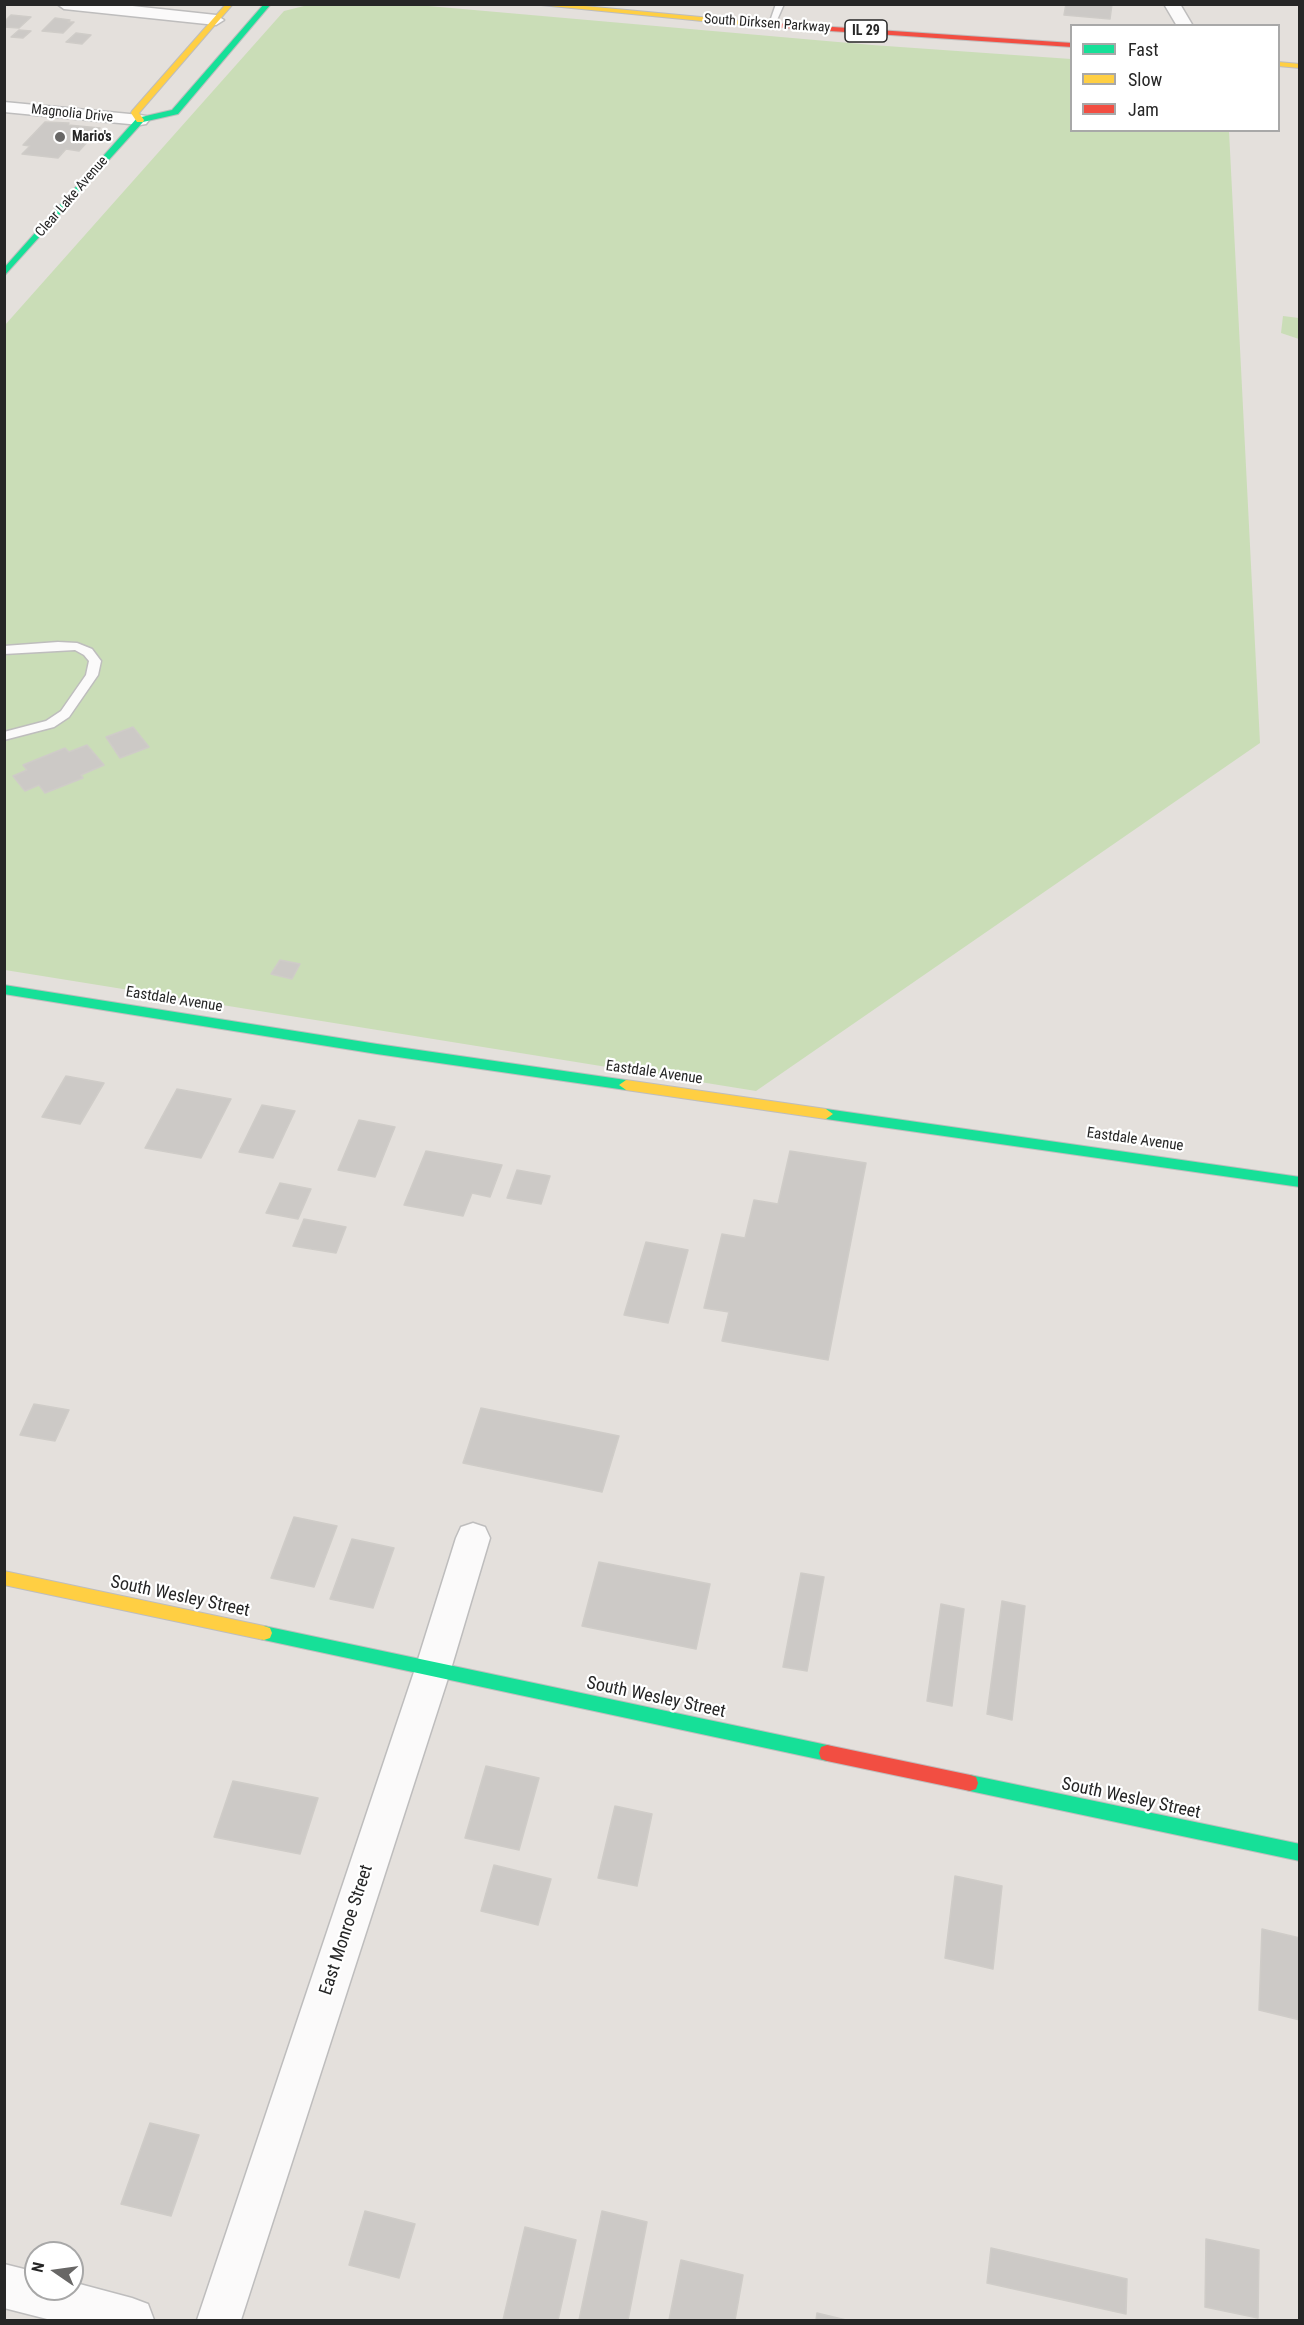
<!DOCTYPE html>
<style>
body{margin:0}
#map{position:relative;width:1304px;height:2325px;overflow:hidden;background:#e4e0dc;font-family:"Roboto Condensed",sans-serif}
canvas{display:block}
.frame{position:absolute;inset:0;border:6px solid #262626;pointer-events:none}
.legend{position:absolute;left:1070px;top:24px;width:210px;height:108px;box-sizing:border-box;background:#fff;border:2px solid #a8a8a8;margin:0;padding:8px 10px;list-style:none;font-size:18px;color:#262626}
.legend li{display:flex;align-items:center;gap:12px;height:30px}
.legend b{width:30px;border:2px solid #a8a8a8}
.north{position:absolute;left:24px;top:2241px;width:60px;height:60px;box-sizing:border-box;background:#fff;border:2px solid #a8a8a8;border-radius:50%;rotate:283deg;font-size:16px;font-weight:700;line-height:24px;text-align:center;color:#262626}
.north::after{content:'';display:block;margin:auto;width:21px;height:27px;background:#686766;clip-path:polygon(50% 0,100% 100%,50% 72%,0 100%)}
</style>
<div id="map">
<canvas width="1304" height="2325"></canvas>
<div class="frame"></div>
<ul class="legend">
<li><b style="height:8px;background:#16e098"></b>Fast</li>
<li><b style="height:8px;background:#ffcf43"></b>Slow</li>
<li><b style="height:8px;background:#f24e42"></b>Jam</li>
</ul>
<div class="north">N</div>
</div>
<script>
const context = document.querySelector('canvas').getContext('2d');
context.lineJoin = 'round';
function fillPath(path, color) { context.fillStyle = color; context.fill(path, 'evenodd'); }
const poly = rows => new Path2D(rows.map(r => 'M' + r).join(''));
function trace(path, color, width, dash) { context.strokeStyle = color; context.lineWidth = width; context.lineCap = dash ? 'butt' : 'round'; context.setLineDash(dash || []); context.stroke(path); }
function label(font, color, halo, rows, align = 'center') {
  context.font = font + ' "Roboto Condensed",sans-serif'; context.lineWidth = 4.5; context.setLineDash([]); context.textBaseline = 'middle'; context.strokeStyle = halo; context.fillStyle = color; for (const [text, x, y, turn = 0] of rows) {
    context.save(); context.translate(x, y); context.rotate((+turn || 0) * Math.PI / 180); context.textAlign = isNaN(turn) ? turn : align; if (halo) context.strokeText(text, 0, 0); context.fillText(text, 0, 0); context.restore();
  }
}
const green = poly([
 [312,4,417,5,872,45,1071,59,1072,130,1229,131,1260,743,756,1091,5,970,5,325,284,11],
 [1283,316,1299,318,1299,339,1281,333]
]);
const building = poly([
 [1066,4,1112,4,1110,19,1064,15,1066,4],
 [11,15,31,17,19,28,4,27,4,22,11,15],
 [55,18,70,20,68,22,74,22,63,33,42,31,55,18],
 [19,30,31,31,23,38,11,37,19,30],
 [76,33,91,35,82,44,66,42,76,33],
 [45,122,69,123,68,125,100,128,79,151,66,149,58,158,22,154,30,146,23,145,45,122],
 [133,727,149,747,120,758,106,737,133,727],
 [87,745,104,765,81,775,83,778,45,793,39,785,25,791,13,776,27,770,23,765,65,748,69,752,87,745],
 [280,960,300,964,292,979,271,974,280,960],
 [66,1076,104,1083,80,1124,42,1117,66,1076],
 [177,1089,231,1099,201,1158,145,1148,177,1089],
 [262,1105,295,1111,273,1158,239,1152,262,1105],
 [359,1120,395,1127,375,1177,338,1170,359,1120],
 [426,1151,502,1165,490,1197,472,1193,463,1216,404,1205,426,1151],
 [790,1151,866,1163,828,1360,722,1341,729,1312,704,1308,722,1234,745,1238,754,1200,778,1204,790,1151],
 [517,1170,550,1176,541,1204,507,1198,517,1170],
 [280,1183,311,1189,298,1219,266,1213,280,1183],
 [304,1219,346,1227,336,1253,293,1246,304,1219],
 [646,1242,688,1250,668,1323,624,1315,646,1242],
 [34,1404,69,1410,55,1441,20,1435,34,1404],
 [481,1408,619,1436,602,1492,463,1463,481,1408],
 [294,1517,337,1526,314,1587,271,1578,294,1517],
 [352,1539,394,1548,373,1608,330,1599,352,1539],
 [599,1562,710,1584,696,1649,582,1626,599,1562],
 [801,1573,824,1577,807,1671,783,1667,801,1573],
 [1002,1601,1025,1606,1012,1720,987,1714,1002,1601],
 [941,1604,964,1609,952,1706,927,1701,941,1604],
 [486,1766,539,1778,519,1850,465,1838,486,1766],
 [233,1781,318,1798,300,1854,214,1837,233,1781],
 [615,1806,652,1814,637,1886,598,1878,615,1806],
 [494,1865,551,1879,538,1925,481,1911,494,1865],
 [955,1876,1002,1886,993,1969,945,1958,955,1876],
 [1262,1929,1300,1938,1300,2020,1259,2010,1262,1929],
 [150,2123,199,2135,171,2216,121,2204,150,2123],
 [365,2211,415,2224,399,2278,349,2265,365,2211],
 [602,2211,647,2222,628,2320,579,2320,602,2211],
 [525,2227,576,2240,558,2320,503,2320,525,2227],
 [1206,2239,1259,2250,1258,2318,1205,2307,1206,2239],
 [991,2248,1127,2279,1126,2314,987,2283,991,2248],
 [681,2260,743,2275,735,2320,669,2320,681,2260],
 [817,2313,846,2320,816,2320,817,2313]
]);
const lane = poly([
 [776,4,784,4,774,27,768,27,776,4],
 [58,642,77,643,92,649,101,661,98,675,69,717,54,727,4,740,4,732,46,721,61,711,86,675,89,661,84,655,75,650,4,654,4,646,58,642]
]);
const street = poly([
 [57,4,114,4,216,15,224,20,216,25,64,9,57,4],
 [1164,4,1180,4,1193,26,1177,26,1164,4],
 [4,102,140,115,146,116,149,120,146,124,140,125,4,112,4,102],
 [473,1523,485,1527,490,1538,451,1669,241,2320,197,2320,415,1669,456,1538,461,1527,473,1523],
 [4,2264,36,2272,36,2289,72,2289,72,2282,132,2298,148,2304,154,2320,51,2320,4,2308,4,2264]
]);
const fast = poly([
 [264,4,271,4,178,114,143,122,4,276,4,268,137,118,172,110,264,4],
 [4,985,377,1044,626,1080,633,1085,626,1090,377,1054,4,994,4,985],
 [826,1109,1300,1177,1300,1187,826,1119,819,1114,826,1109],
 [264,1626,827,1745,833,1747,835,1753,833,1759,827,1761,264,1640,258,1638,256,1633,258,1628,264,1626],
 [970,1775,1300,1844,1300,1861,970,1791,964,1789,962,1783,964,1777,970,1775]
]);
const slow = poly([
 [226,4,233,4,139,113,144,120,143,122,137,122,131,113,132,111,226,4],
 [531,4,563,4,743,21,747,23,743,25,531,4],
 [1278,62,1300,64,1300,68,1278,66,1278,62],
 [626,1080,826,1109,833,1114,826,1119,626,1090,619,1085,626,1080],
 [4,1571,264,1626,270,1628,272,1633,270,1638,264,1640,4,1585,4,1571]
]);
const jam = poly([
 [743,21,1072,43,1072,47,740,25,740,21,743,21],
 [827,1745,970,1775,976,1777,978,1783,976,1789,970,1791,827,1761,821,1759,819,1753,821,1747,827,1745]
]);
const markers = [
 [60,137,6,"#686766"]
];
const farStreetnames = [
 ["South Dirksen Parkway",767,24,4],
 ["Magnolia Drive",72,114,6],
 ["Clear Lake Avenue",72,197,-49]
];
const shields = [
 [866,31,42]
];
const shieldNames = [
 ["IL 29",866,31]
];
const farPoinames = [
 ["Mario's",72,137]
];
const streetNames = [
 ["Eastdale Avenue",174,1000,9],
 ["Eastdale Avenue",654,1073,8],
 ["Eastdale Avenue",1135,1140,8]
];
const nearStreetnames = [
 ["South Wesley Street",180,1597,12],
 ["South Wesley Street",656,1698,12],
 ["South Wesley Street",1131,1799,12],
 ["East Monroe Street",347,1930,-72]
];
fillPath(green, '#caddb7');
fillPath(building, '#ccc9c6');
trace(building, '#cfccc8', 1.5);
trace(lane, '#bebdbd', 3);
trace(street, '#bebdbd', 3);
trace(fast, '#bebdbd', 2);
trace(slow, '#bebdbd', 2);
trace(jam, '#bebdbd', 2);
fillPath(lane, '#fbfafa');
fillPath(street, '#fbfafa');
fillPath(fast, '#16e098');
fillPath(slow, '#ffcf43');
fillPath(jam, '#f24e42');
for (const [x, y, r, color] of markers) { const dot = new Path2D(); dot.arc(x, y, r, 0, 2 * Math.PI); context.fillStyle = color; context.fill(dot); trace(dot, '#fff', 2); }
label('14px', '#262626', '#fff', farStreetnames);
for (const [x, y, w] of shields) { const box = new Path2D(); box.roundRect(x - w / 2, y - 11, w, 22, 4.5); context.fillStyle = '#fff'; context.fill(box); trace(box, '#262626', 1.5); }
label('bold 14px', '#262626', null, shieldNames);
label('bold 14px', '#262626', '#fff', farPoinames, 'left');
label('15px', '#262626', '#fff', streetNames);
label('18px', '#262626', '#fff', nearStreetnames);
</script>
